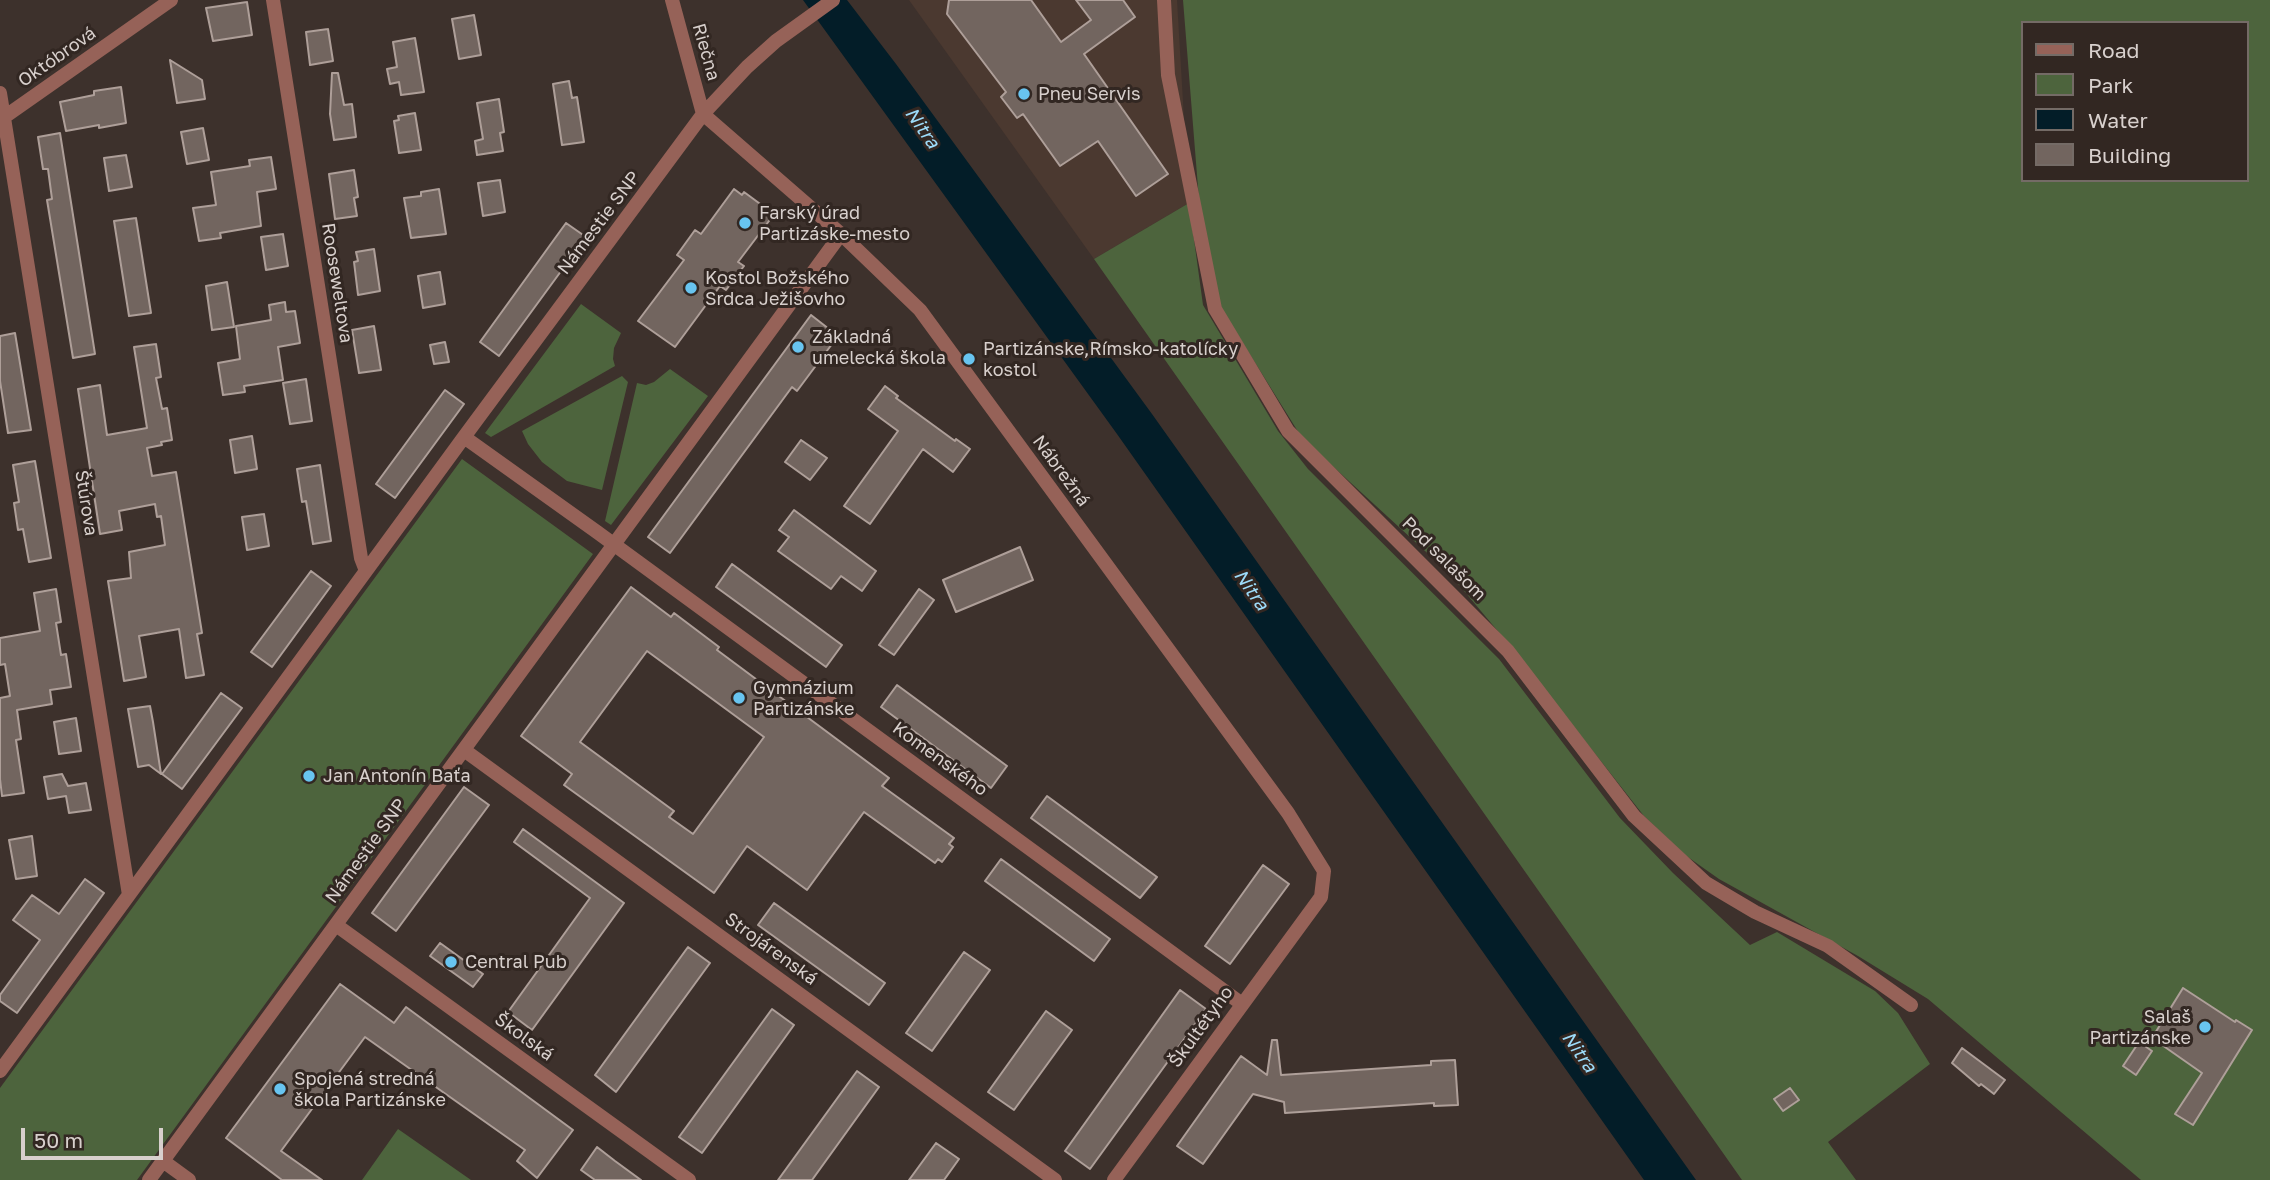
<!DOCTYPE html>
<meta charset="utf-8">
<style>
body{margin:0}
#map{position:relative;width:2270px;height:1180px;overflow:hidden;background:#3d312c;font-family:"Golos Text",sans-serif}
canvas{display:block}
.legend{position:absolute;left:2021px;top:21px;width:228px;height:161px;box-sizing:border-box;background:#322722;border:2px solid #746b66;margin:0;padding:9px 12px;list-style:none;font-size:21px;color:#d8d0cd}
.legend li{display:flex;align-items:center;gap:14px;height:35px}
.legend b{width:35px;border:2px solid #746b66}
.scale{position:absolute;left:21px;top:1128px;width:142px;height:32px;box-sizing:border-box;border:4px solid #d8d0cd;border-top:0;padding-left:9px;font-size:21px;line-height:24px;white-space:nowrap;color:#d8d0cd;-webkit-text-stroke:5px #322722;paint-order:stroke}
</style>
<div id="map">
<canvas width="2270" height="1180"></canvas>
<ul class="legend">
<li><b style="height:9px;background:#966258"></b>Road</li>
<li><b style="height:19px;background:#4d643d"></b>Park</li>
<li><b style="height:19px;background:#031d28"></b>Water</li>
<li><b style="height:19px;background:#72655f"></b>Building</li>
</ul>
<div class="scale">50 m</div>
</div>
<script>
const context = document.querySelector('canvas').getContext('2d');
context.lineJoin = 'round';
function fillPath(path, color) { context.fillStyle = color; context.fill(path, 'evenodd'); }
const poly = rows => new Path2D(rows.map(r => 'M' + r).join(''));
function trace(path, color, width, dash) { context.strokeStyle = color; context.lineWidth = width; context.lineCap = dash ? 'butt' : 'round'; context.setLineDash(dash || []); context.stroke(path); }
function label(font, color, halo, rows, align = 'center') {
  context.font = font + ' "Golos Text",sans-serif'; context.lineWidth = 6; context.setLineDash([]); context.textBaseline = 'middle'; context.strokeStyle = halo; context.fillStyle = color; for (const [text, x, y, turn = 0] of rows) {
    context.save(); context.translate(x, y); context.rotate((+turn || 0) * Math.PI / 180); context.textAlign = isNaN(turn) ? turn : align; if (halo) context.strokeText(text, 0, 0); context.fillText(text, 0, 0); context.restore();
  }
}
const built = poly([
 [909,0,1177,0,1189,203,1094,259]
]);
const green = poly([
 [1183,0,2270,0,2270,1180,2141,1180,1928,999,1858,956,1719,879,1685,855,1644,816,1512,648,1449,573,1302,438,1221,308,1199,200],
 [2023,23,2247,23,2247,180,2023,180],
 [1189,203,1203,305,1278,431,1308,469,1499,659,1620,818,1673,873,1750,945,1777,932,1875,991,1898,1013,1930,1064,1828,1142,1856,1180,1742,1180,1094,259],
 [581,304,621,333,614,348,613,359,615,366,491,437,485,433],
 [670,369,708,396,611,525,605,521,637,383,646,385,654,382],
 [622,376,628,382,602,490,567,481,542,462,528,444,522,431],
 [462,459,593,554,137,1180,0,1180,0,1088],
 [398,1129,471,1180,362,1180]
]);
const water = poly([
 [803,0,847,0,896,64,1152,414,1696,1180,1644,1180,1117,434]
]);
const building = poly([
 [949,0,1031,0,1061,42,1091,20,1076,0,1123,0,1135,17,1084,54,1168,174,1136,196,1098,141,1060,166,1023,114,1017,118,1001,97,1006,92,947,14,949,0],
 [247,2,252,35,213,41,206,8,247,2],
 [474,15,481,55,459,59,452,19,474,15],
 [328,29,333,61,310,65,306,32,328,29],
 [415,38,424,92,401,95,399,82,390,84,387,69,397,67,393,42,415,38],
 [170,60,202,80,205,99,177,103,170,60],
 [332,73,338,73,344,105,352,104,356,137,334,140,330,114,332,73],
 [569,81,572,98,577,97,584,142,562,145,553,84,569,81],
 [121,87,126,123,99,128,99,125,66,131,60,102,94,95,94,91,121,87],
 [499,99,504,132,500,133,503,151,477,155,475,141,483,139,477,103,499,99],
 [415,113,421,150,399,153,394,121,399,120,398,116,415,113],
 [203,128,209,160,187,164,181,132,203,128],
 [60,133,95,354,73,358,47,200,52,199,48,169,43,169,38,137,60,133],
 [126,155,132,187,109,191,104,158,126,155],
 [271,157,276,189,257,192,261,226,220,233,221,238,199,241,193,208,216,205,211,172,250,166,249,160,271,157],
 [354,170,358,197,354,198,357,216,335,219,329,174,354,170],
 [500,180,505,212,483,216,478,183,500,180],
 [439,189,446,234,411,238,404,198,421,196,421,192,439,189],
 [734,189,742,195,744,192,767,209,764,212,772,217,738,262,744,266,726,290,720,286,675,347,638,321,684,260,677,255,695,230,701,234,734,189],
 [136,218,151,313,129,316,114,221,136,218],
 [566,223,586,237,499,356,480,342,566,223],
 [283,234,288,266,266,270,261,237,283,234],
 [374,249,380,291,358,295,354,262,358,261,356,252,374,249],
 [440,272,445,304,423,308,418,276,440,272],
 [227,282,234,327,212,330,206,286,227,282],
 [285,302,286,312,295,311,300,343,278,347,283,380,244,386,245,392,223,395,218,363,240,359,236,326,271,320,269,305,285,302],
 [811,315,838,336,797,391,792,387,670,553,648,537,811,315],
 [374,326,381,370,359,373,352,330,374,326],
 [15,333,31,430,8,433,0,381,0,336,15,333],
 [445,342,449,362,434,364,430,345,445,342],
 [156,344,161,377,156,378,162,409,167,408,172,440,161,442,162,445,147,448,152,476,176,472,202,633,197,634,204,675,186,678,179,629,139,636,146,677,124,681,108,581,131,578,129,552,165,545,161,516,157,517,155,504,119,511,122,530,100,534,78,389,100,385,107,435,147,428,134,347,156,344],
 [306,379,312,421,290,424,283,383,306,379],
 [885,386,898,396,896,398,955,441,956,439,970,449,953,472,923,449,870,524,844,506,898,431,868,409,885,386],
 [445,390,464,404,395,498,376,484,445,390],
 [252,436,257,469,235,473,230,440,252,436],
 [801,440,827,458,810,480,785,462,801,440],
 [35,461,51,558,29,562,23,529,18,530,14,503,19,502,13,465,35,461],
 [320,465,331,541,313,544,306,501,302,502,297,469,320,465],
 [794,510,876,571,862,591,841,576,831,589,778,551,789,537,779,530,794,510],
 [264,514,269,546,247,550,242,517,264,514],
 [1020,547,1033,580,956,612,943,580,1020,547],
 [732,564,842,645,826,667,716,587,732,564],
 [311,571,331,586,272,667,251,652,311,571],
 [631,587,671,617,674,613,719,647,717,650,889,778,882,786,954,838,949,844,953,847,942,862,938,859,935,863,864,812,807,890,747,846,714,893,564,785,572,774,521,736,631,587],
 [647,651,764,737,693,834,669,817,674,811,580,742,647,651],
 [56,589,61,622,56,623,61,655,66,654,71,687,50,690,52,704,17,710,21,739,16,740,24,793,2,796,0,779,0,698,10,696,5,664,0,665,0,638,40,631,34,593,56,589],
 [919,589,934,600,894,655,879,645,919,589],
 [897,685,1007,766,991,788,881,707,897,685],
 [221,693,242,708,182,789,162,774,221,693],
 [150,706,153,722,161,774,149,765,138,767,128,709,150,706],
 [76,718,81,751,59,754,54,722,76,718],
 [62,774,68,786,86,783,91,810,69,813,66,796,48,799,44,777,62,774],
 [464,787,489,805,396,931,372,913,464,787],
 [1047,796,1157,877,1140,898,1031,818,1047,796],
 [523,829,624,903,532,1030,508,1012,590,898,514,842,523,829],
 [32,836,37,876,16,879,9,840,32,836],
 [1001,859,1110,939,1094,961,985,881,1001,859],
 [1263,865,1289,884,1230,964,1205,946,1263,865],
 [85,879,104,893,17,1013,0,1001,0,995,40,940,13,920,32,895,59,914,85,879],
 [774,903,885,983,869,1005,758,925,774,903],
 [440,943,483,974,473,987,430,956,440,943],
 [688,947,710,963,616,1092,595,1075,688,947],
 [964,952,990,970,932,1051,906,1033,964,952],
 [340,984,394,1023,406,1007,573,1130,537,1178,517,1161,525,1150,365,1037,281,1151,322,1180,282,1180,226,1138,340,984],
 [2183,988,2235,1022,2236,1020,2252,1030,2193,1125,2175,1114,2202,1073,2152,1038,2183,988],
 [1180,990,1206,1009,1090,1169,1065,1151,1180,990],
 [772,1009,794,1025,702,1153,679,1137,772,1009],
 [1046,1011,1072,1030,1014,1110,988,1092,1046,1011],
 [1272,1040,1277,1040,1281,1075,1431,1065,1431,1061,1455,1060,1458,1105,1434,1106,1434,1103,1285,1113,1284,1102,1253,1094,1203,1164,1177,1146,1241,1056,1267,1075,1272,1040],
 [2139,1042,2152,1051,2136,1075,2123,1066,2139,1042],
 [1962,1048,2005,1080,1994,1094,1981,1084,1979,1086,1952,1063,1962,1048],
 [857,1071,879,1087,812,1180,778,1180,857,1071],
 [1790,1088,1799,1100,1783,1111,1774,1099,1790,1088],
 [936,1143,959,1159,944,1180,909,1180,936,1143],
 [597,1147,615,1161,641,1180,595,1180,581,1170,597,1147]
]);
const minor = poly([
 [273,0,361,558,366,571],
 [672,0,703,114,841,234,920,310,1288,813,1324,871,1321,897,1114,1180],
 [1164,0,1168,75,1215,309,1288,431,1508,651,1634,816,1706,883,1755,912,1828,946,1911,1005],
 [0,93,129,895],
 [0,120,171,0],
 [464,437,597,532,1242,1004],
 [464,750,1055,1180],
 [336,925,689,1180],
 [0,1071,464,437,703,114,747,67,776,41,833,0],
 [163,1161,189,1180],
 [149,1180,841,234]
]);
const markers = [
 [1024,94,7,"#68c4f0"],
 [745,223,7,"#68c4f0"],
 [691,288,7,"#68c4f0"],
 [798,347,7,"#68c4f0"],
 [969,359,7,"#68c4f0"],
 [739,698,7,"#68c4f0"],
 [309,776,7,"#68c4f0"],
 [451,962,7,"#68c4f0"],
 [2205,1027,7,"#68c4f0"],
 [280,1089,7,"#68c4f0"]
];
const streetNames = [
 ["Riečna",706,52,74],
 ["Októbrová",57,57,-35],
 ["Námestie SNP",599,223,-53],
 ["Rooseweltova",337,283,81],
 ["Nábrežná",1061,471,54],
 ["Štúrova",86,503,81],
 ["Pod salašom",1444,559,45],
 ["Komenského",940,759,36],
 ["Námestie SNP",366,851,-54],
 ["Strojárenská",771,949,36],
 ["Škultétyho",1201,1027,-54],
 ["Školská",524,1037,36]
];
const poiNames = [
 ["Pneu Servis",1038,94],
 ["Farský úrad",759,213],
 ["Partizáske-mesto",759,234],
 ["Kostol Božského",705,278],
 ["Srdca Ježišovho",705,299],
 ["Základná",812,337],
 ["umelecká škola",812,358],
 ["Partizánske,Rímsko-katolícky",983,349],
 ["kostol",983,370],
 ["Gymnázium",753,688],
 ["Partizánske",753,709],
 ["Jan Antonín Baťa",323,776],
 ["Central Pub",465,962],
 ["Salaš",2191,1017,"right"],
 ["Partizánske",2191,1038,"right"],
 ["Spojená stredná",294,1079],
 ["škola Partizánske",294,1100]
];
const waterNames = [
 ["Nitra",922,128,55],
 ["Nitra",1251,590,55],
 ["Nitra",1579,1052,55]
];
fillPath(built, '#4b3930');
fillPath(green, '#4d643d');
fillPath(water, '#031d28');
fillPath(building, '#72655f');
trace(building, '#ae9f99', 2);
trace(minor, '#966258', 14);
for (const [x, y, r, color] of markers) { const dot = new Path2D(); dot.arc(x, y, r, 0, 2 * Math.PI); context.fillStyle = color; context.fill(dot); trace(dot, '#322722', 2.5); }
label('18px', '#d8d0cd', '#322722', streetNames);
label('18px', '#d8d0cd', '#322722', poiNames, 'left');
label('italic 19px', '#9ddbf9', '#322722', waterNames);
</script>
